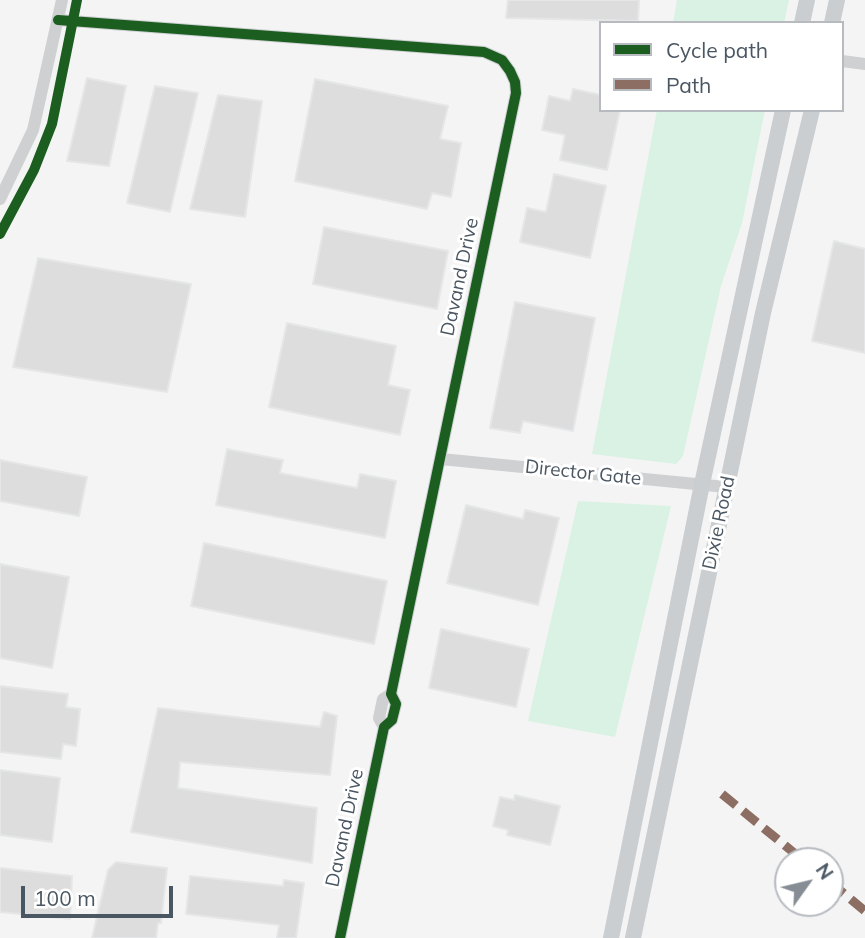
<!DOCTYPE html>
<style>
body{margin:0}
#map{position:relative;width:865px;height:938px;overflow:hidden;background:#f4f4f4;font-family:Mulish,sans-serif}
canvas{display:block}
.legend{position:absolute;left:599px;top:21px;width:245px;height:91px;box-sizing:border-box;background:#fff;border:2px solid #b7bbc0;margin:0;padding:9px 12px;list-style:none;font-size:21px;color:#4a5661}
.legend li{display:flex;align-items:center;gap:14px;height:35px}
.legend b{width:35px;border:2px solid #b7bbc0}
.north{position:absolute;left:774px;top:847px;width:70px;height:70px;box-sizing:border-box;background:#fff;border:2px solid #b7bbc0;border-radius:50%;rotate:56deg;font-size:19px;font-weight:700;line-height:28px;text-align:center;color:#4a5661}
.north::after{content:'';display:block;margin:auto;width:24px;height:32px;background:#868d94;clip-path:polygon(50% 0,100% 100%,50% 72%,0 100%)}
.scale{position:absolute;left:21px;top:886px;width:152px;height:32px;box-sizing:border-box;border:4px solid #4a5661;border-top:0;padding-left:9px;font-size:21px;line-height:24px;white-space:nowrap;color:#4a5661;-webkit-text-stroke:5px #fff;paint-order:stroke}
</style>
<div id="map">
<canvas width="865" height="938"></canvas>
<ul class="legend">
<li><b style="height:9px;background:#1b5e20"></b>Cycle path</li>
<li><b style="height:9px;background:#8d6e63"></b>Path</li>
</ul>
<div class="north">N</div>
<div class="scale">100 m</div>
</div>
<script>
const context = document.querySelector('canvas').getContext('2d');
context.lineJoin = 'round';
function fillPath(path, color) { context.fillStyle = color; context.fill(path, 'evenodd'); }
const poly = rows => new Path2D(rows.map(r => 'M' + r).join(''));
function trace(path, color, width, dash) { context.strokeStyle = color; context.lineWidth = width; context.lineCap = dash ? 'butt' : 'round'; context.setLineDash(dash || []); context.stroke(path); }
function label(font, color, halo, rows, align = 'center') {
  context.font = font + ' Mulish,sans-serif'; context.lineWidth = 6; context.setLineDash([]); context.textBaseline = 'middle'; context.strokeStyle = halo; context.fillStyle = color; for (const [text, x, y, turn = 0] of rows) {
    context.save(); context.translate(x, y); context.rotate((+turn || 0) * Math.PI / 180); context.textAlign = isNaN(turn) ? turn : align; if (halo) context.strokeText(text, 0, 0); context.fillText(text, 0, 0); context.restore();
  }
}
const green = poly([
 [677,0,789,0,784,23,673,23],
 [657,110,765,110,742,223,721,286,683,456,676,464,592,454],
 [578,501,671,506,615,737,528,721]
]);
const building = poly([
 [508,0,639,0,638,21,506,18,508,0],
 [87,78,126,86,109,166,67,161,87,78],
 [315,79,448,106,440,139,461,143,451,197,432,193,427,209,295,181,315,79],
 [155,86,198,93,170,212,127,203,155,86],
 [573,89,601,95,601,110,620,110,607,170,560,160,565,135,542,130,549,96,570,101,573,89],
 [218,95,262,101,245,217,190,209,218,95],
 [554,174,606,186,590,258,520,242,527,208,546,212,554,174],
 [324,227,448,251,437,309,313,284,324,227],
 [834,241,865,249,865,353,812,341,834,241],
 [38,258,191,284,167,392,13,367,38,258],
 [515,302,595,318,573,431,523,421,520,433,490,428,515,302],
 [287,323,396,346,388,385,410,390,400,435,269,407,287,323],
 [227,449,283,460,280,473,357,488,360,474,396,481,385,538,216,505,227,449],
 [0,460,87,477,79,516,0,501,0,460],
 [466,505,523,519,525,510,559,518,538,605,447,583,466,505],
 [204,543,387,581,374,644,191,606,204,543],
 [0,564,69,577,52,668,0,658,0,564],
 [441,629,529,649,516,707,429,688,441,629],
 [0,686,68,694,66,707,80,709,76,746,63,744,61,759,0,752,0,686],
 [158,708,320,727,324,712,337,716,330,775,180,762,178,788,317,808,312,863,131,832,158,708],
 [0,770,60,778,52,842,0,835,0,770],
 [515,795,560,806,550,845,507,835,508,830,493,826,500,797,514,800,515,795],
 [116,862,167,868,161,923,158,923,156,938,92,938,108,870,116,862],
 [0,868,72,876,70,919,0,912,0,868],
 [190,876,283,886,284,880,304,883,296,938,277,938,279,925,186,914,190,876]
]);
const minor = poly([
 [58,20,484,52,502,60,510,71,515,82,516,93,391,694,396,704,392,720,384,727,340,938],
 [842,61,865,64],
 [0,199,33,130,62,0],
 [441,459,726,487],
 [384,727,379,718,383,699,391,694]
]);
const major = poly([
 [802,23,807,0],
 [832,23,837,0],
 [611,938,702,484,783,110],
 [633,938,763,313,812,110]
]);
const quiet = poly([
 [722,794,804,861],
 [830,882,865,911]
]);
const cycleway = poly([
 [58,20,484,52,502,60,510,71,515,82,516,93,391,694,396,704,392,720,384,727,340,938],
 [0,234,34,170,52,124,77,0]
]);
const streetNames = [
 ["Davand Drive",460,277,-78],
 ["Director Gate",583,473,6],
 ["Dixie Road",719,523,-78],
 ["Davand Drive",345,828,-78]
];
fillPath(green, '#d9f2e3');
fillPath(building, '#ddddde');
trace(building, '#e5e6e7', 2);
trace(minor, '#ced0d2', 12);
trace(major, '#caced1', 16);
trace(quiet, '#8d6e63', 9, [18, 9]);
trace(cycleway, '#1b5e20', 10);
label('19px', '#4a5661', '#fff', streetNames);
</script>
